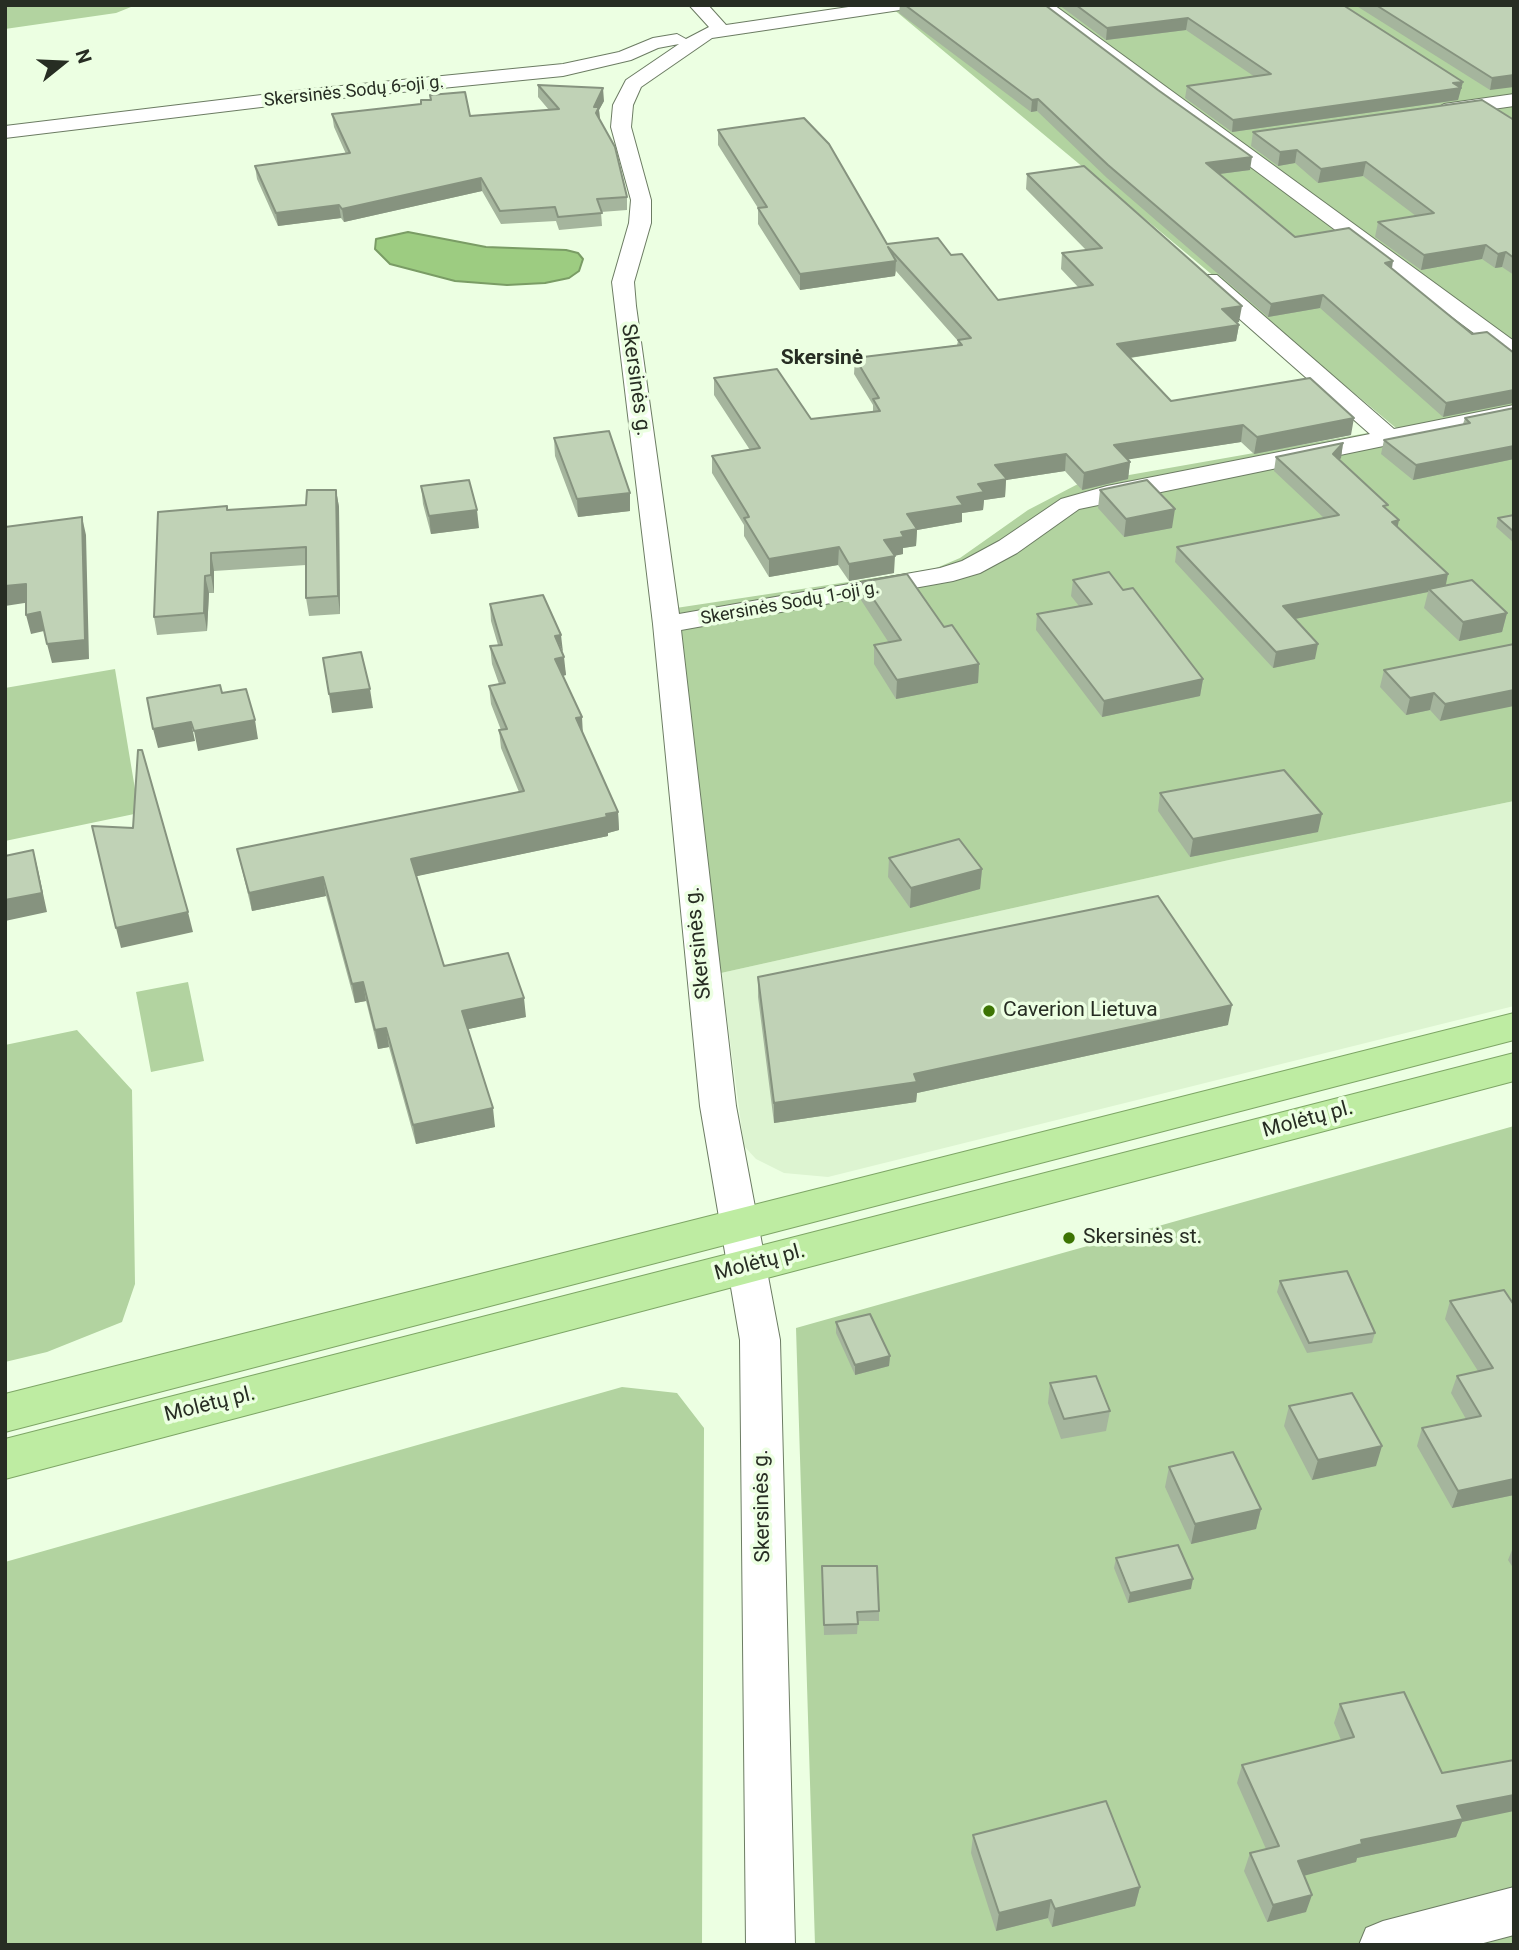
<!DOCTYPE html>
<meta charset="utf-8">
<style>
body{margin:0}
#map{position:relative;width:1519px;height:1950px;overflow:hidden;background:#ecffe2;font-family:Roboto,sans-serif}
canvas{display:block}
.frame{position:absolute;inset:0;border:7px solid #272d23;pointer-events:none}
.north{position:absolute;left:28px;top:28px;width:70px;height:70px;-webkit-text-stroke:5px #ecffe2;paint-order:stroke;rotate:72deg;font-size:19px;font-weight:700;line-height:28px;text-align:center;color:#272d23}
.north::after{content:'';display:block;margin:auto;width:24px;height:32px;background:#272d23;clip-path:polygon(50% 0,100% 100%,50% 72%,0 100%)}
</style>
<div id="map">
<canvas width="1519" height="1950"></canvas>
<div class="frame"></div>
<div class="north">N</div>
</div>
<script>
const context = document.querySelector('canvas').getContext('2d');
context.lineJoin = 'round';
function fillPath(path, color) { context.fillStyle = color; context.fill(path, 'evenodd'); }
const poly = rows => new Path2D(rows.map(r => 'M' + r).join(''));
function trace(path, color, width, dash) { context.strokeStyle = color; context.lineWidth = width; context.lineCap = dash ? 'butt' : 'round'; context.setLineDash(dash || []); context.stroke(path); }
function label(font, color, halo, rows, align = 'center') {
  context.font = font + ' Roboto,sans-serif'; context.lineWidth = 7; context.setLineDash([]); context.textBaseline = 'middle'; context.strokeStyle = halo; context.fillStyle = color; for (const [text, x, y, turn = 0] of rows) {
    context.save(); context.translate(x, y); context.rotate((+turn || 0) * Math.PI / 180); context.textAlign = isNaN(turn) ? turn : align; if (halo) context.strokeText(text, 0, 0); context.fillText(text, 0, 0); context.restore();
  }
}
const built = poly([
 [1514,801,1514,1006,828,1177,784,1173,756,1159,744,1146,721,973,1229,860]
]);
const green = poly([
 [5,5,136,5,116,13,5,29],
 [916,5,1514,5,1514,801,1229,860,721,973,676,608,934,569,960,558,1028,510,1078,484,1396,428,892,8],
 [115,669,139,813,5,841,5,688],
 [188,982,204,1061,151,1072,136,992],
 [77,1030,132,1090,135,1284,122,1322,47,1352,5,1362,5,1045],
 [1514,1126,1514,1945,815,1945,796,1328],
 [622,1387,677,1393,704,1428,702,1945,5,1945,5,1562]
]);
const water = poly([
 [408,232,486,247,566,250,578,253,583,259,579,271,569,278,545,283,507,285,455,281,390,264,375,249,376,239,408,232]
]);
const minor = poly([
 [689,5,708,5,726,25,862,5,909,5,900,10,712,38,641,87,633,105,631,127,651,200,651,223,634,282,636,306,679,614,940,568,962,561,999,541,1061,499,1107,486,1370,434,1201,285,1198,280,1201,275,1217,275,1394,429,1514,405,1514,419,1079,509,1017,553,980,573,953,581,681,630,736,1106,780,1340,795,1945,746,1945,740,1340,700,1106,653,624,612,282,629,223,631,200,611,127,613,105,626,80,679,44,658,48,631,60,563,76,311,101,5,138,5,126,311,89,563,64,619,52,653,38,677,34,686,39,709,27,689,5],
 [1033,5,1054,5,1514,341,1514,359,1506,357,1033,5],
 [1514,94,1514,106,1444,116,1434,110,1444,104,1514,94],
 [1514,1887,1514,1935,1476,1945,1359,1945,1366,1928,1383,1921,1514,1887]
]);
const trunk = poly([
 [1514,1013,1514,1040,5,1432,5,1394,1514,1013],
 [1514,1053,1514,1081,5,1479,5,1439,1514,1053]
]);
const wall = poly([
 [900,5,1045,5,1250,170,1219,174,1295,237,1392,269,1472,334,1443,417,1320,308,1268,317,1107,178,1037,111,1031,112,899,13],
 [1059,5,1343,5,1460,94,1459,94,1458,100,1232,132,1185,98,1187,86,1255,77,1186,30,1106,40],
 [1355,5,1514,5,1490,90],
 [538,85,604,101,599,110,600,120,627,197,627,210,601,212,602,226,559,230,556,221,501,224,482,191,344,222,341,218,278,226,257,179,255,166,346,154,334,127,332,114,470,116,549,110,538,97],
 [1514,120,1514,275,1502,267,1495,268,1482,259,1421,270,1375,237,1378,222,1416,216,1363,176,1318,183,1295,163,1278,166,1251,146,1253,132],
 [718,130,887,244,951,255,998,300,1078,287,1061,269,1062,253,1086,250,1026,189,1027,174,1239,322,1236,323,1239,325,1236,341,1130,358,1171,401,1351,435,1254,454,1241,442,1127,459,1130,462,1128,479,1082,490,1065,471,1006,480,1005,497,984,500,983,510,962,513,962,522,917,530,916,546,903,548,903,554,894,556,894,573,849,581,838,565,769,577,744,536,744,525,712,473,712,456,750,450,714,395,714,378,811,419,873,412,873,405,854,374,855,358,957,345,958,341,896,271,895,276,800,290,758,224,758,208,718,145],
 [1514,408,1514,459,1413,480,1381,454,1384,440,1463,424,1465,418],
 [554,438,630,511,578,517,555,456],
 [1343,443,1341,458,1339,459,1387,509,1398,527,1446,586,1507,613,1502,632,1459,641,1424,608,1428,592,1294,619,1315,659,1273,668,1175,562,1177,547,1324,518,1274,471,1276,457],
 [421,486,479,528,431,534,423,504],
 [336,490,339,507,340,614,309,616,306,598,306,565,214,571,214,593,209,593,207,631,157,635,154,617,227,510,306,505],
 [1100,490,1172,528,1124,537,1098,508],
 [1514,515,1514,543,1496,527,1498,518],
 [1073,580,1203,679,1200,696,1102,717,1036,630,1037,614,1079,606,1071,596],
 [862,582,944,627,979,664,978,683,896,699,874,664,874,645,889,643,861,600],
 [490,604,562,653,566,675,563,676,583,735,618,812,619,830,608,833,608,836,416,876,444,966,526,1017,468,1029,495,1127,416,1144,389,1047,378,1049,366,1001,355,1003,326,896,252,911,237,849,519,792,501,748,499,730,501,730,491,704,489,686,499,684,492,664,490,646,498,645,491,621],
 [1514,644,1440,721,1430,710,1406,715,1380,687,1384,670],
 [1160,793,1318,832,1190,857,1158,811],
 [889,858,982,869,980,889,910,908,888,877],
 [758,977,1228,1025,917,1093,916,1102,774,1123,758,997],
 [1280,1281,1375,1333,1372,1343,1307,1353,1277,1292],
 [1504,1290,1514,1495,1452,1508,1417,1446,1422,1428,1466,1419,1451,1393,1457,1376,1478,1371,1445,1319,1450,1301],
 [836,1322,890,1356,889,1366,855,1375,836,1333],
 [1050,1383,1110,1411,1106,1431,1061,1439,1048,1403],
 [1289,1406,1376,1466,1312,1480,1284,1426],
 [1169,1467,1261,1509,1256,1529,1191,1544,1165,1487],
 [1514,1549,1514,1569,1508,1560,1512,1550],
 [1116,1558,1191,1589,1128,1603,1114,1568],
 [822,1566,879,1611,879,1621,858,1621,857,1634,824,1635],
 [1340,1704,1462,1822,1456,1837,1357,1858,1356,1862,1304,1875,1306,1912,1267,1922,1244,1871,1250,1853,1266,1849,1237,1783,1242,1765,1341,1740,1334,1723],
 [973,1835,1140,1887,1135,1906,1052,1927,1048,1918,996,1931,971,1853]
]);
const shadedWall = poly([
 [1188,18,1186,30,1106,40,1107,28],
 [1514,75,1514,87,1490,90,1492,78],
 [1463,82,1458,100,1232,132,1233,120],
 [603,88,604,101,599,110,600,119,597,126,594,107],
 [1038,99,1037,111,1031,112,1032,100],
 [1297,150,1295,163,1278,166,1280,152],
 [1252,157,1250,170,1204,176,1206,163],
 [1366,162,1363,176,1318,183,1321,169],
 [481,178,482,191,344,222,342,209],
 [339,205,341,218,278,226,276,213],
 [1486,245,1482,259,1421,270,1424,255],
 [1506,252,1502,267,1495,268,1498,254],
 [896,261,895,276,800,290,800,274],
 [1393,261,1391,275,1385,263],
 [1323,295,1320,308,1268,317,1271,304],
 [1242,306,1239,322,1220,325,1222,309],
 [1239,325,1236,341,1115,360,1117,344],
 [1514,390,1514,403,1443,417,1446,403],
 [1354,418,1351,435,1254,454,1257,437],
 [1243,425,1241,442,1112,462,1114,445],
 [1343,443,1341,458,1331,469,1333,454],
 [1514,446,1514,459,1413,480,1416,465],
 [1066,454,1065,471,1006,480,1005,497,984,500,983,510,962,513,962,522,917,530,916,546,903,548,903,554,883,558,884,540,901,532,907,514,957,497,978,484,995,465],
 [1130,462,1128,479,1082,490,1084,473],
 [336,490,339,507,340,614,338,596],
 [630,493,630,511,578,517,577,499],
 [1175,509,1172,528,1124,537,1126,519],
 [477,510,479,528,431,534,429,516],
 [82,517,86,535,89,659,52,663,47,644],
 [1399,520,1396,535,1392,522],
 [839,547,838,565,769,577,769,559],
 [211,553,214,571,214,593,211,575],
 [895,556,894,573,849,581,849,564],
 [1448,574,1445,589,1429,589,1428,592,1280,622,1283,606],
 [205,576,209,593,207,631,204,613],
 [26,584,31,602,5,606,5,586],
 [40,612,44,631,31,634,26,615],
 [1507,613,1502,632,1459,641,1463,622],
 [561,635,563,652,555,636],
 [1318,644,1315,659,1273,668,1276,652],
 [564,657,566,675,556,677,555,659],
 [979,664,978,683,896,699,897,680],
 [1203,679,1200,696,1102,717,1104,701],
 [370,689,373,708,332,713,329,694],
 [1514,690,1514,706,1440,721,1445,704],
 [1434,693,1430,710,1406,715,1410,698],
 [582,717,583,735,576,718],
 [255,720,258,739,198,751,194,731],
 [191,722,195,741,158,748,153,729],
 [618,812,619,830,608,833,608,836,413,877,411,859],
 [1322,814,1318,832,1190,857,1193,839],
 [33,850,38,870,47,912,5,921,5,900],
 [982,869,980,889,910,908,911,888],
 [323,877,326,896,252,911,249,893],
 [188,912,193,932,121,948,116,928],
 [363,982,366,1001,355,1003,352,984],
 [524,998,526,1017,464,1030,462,1011],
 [1232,1005,1228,1025,917,1093,916,1102,774,1123,774,1103],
 [386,1028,389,1047,378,1049,375,1030],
 [493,1108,495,1127,416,1144,413,1125],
 [890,1356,889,1366,855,1375,855,1365],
 [1382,1446,1376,1466,1312,1480,1318,1460],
 [1514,1479,1514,1495,1452,1508,1458,1491],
 [1261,1509,1256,1529,1191,1544,1195,1524],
 [1193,1579,1191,1589,1128,1603,1130,1593],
 [1514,1795,1514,1811,1462,1822,1456,1837,1357,1858,1356,1862,1292,1879,1298,1861,1361,1840,1457,1806],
 [1140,1887,1135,1906,1052,1927,1055,1909],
 [1312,1895,1306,1912,1267,1922,1273,1905],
 [1051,1900,1048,1918,996,1931,999,1913]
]);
const building = poly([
 [905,5,1045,5,1158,90,1252,157,1206,163,1295,237,1349,228,1393,261,1385,263,1472,334,1487,332,1514,353,1514,390,1446,403,1323,295,1271,304,1108,165,1038,99,1032,100,905,5],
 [1076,5,1343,5,1463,82,1453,83,1461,88,1233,120,1187,86,1271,74,1188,18,1107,28,1076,5],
 [1376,5,1514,5,1514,75,1492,78,1376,5],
 [538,85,603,88,594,107,599,107,596,113,615,147,627,197,597,199,602,213,558,217,555,207,500,211,481,178,342,209,339,205,276,213,255,166,350,153,332,114,421,104,421,100,431,100,430,95,465,92,470,116,559,109,538,85],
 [1482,100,1514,120,1514,258,1506,252,1498,254,1486,245,1424,255,1378,222,1434,213,1366,162,1321,169,1297,150,1280,152,1253,132,1482,100],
 [804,118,829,144,887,244,938,238,951,255,962,254,998,300,1093,285,1062,253,1102,248,1027,174,1084,166,1242,306,1222,309,1239,325,1117,344,1171,401,1310,378,1354,418,1257,437,1243,425,1114,445,1130,462,1084,473,1066,454,995,465,1007,479,978,484,984,492,957,497,963,505,907,514,917,529,901,532,904,537,884,540,895,556,849,564,839,547,769,559,744,518,749,517,747,513,712,456,760,448,714,378,777,369,811,419,880,411,873,399,879,398,855,358,962,345,958,340,971,338,888,247,896,261,800,274,758,208,767,207,718,130,804,118],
 [1514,408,1514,446,1416,465,1384,440,1470,423,1465,418,1514,408],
 [609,431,630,493,577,499,554,438,609,431],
 [1343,443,1333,454,1388,505,1383,506,1399,520,1392,522,1448,574,1283,606,1318,644,1276,652,1177,547,1339,515,1276,457,1343,443],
 [469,480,477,510,429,516,421,486,469,480],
 [1147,480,1175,509,1126,519,1100,490,1147,480],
 [307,490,336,490,338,596,306,598,306,547,211,553,211,575,205,576,204,613,154,617,158,512,227,506,227,510,306,505,307,490],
 [1514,515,1514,532,1498,518,1514,515],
 [82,517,85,640,47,644,40,612,26,615,26,584,5,586,5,527,82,517],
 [1109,572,1123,590,1133,588,1203,679,1104,701,1037,614,1092,604,1073,580,1109,572],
 [907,574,944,627,952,625,979,664,897,680,874,645,901,640,862,582,907,574],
 [1472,580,1507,613,1463,622,1429,589,1472,580],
 [543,595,561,635,555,636,564,657,555,659,582,717,576,718,618,812,606,814,607,817,411,859,444,966,508,953,524,998,462,1011,493,1108,413,1125,386,1028,375,1030,363,982,352,984,323,877,249,893,237,849,524,791,499,730,507,729,489,686,505,683,490,646,502,645,490,604,543,595],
 [1514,644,1514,690,1445,704,1434,693,1410,698,1384,670,1514,644],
 [361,652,370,689,329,694,323,658,361,652],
 [220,685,222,693,246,689,255,720,194,731,191,722,153,729,147,698,220,685],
 [138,750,142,750,188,912,116,928,92,826,133,828,138,750],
 [1284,770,1322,814,1193,839,1160,793,1284,770],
 [959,839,982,869,911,888,889,858,959,839],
 [33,850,42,893,5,900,5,856,33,850],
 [1158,896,1232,1005,914,1074,917,1082,774,1103,758,977,1158,896],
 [1347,1271,1375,1333,1309,1343,1280,1281,1347,1271],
 [1504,1290,1514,1305,1514,1479,1458,1491,1422,1428,1481,1416,1457,1376,1493,1368,1450,1301,1504,1290],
 [870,1314,890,1356,855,1365,836,1322,870,1314],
 [1096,1376,1110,1411,1064,1419,1050,1383,1096,1376],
 [1352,1393,1382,1446,1318,1460,1289,1406,1352,1393],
 [1233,1452,1261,1509,1195,1524,1169,1467,1233,1452],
 [1178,1545,1193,1579,1130,1593,1116,1558,1178,1545],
 [822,1566,877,1566,879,1611,857,1612,858,1624,824,1625,822,1566],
 [1404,1692,1442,1773,1514,1760,1514,1795,1457,1806,1463,1819,1361,1840,1362,1844,1298,1861,1312,1895,1273,1905,1250,1853,1279,1846,1242,1765,1354,1737,1340,1704,1404,1692],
 [1106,1801,1140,1887,1055,1909,1051,1900,999,1913,973,1835,1106,1801]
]);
const markers = [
 [989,1011,7,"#3c7402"],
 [1069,1238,7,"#3c7402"]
];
const farStreetnames = [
 ["Skersinės Sodų 6-oji g.",354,92,-6],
 ["Skersinės Sodų 1-oji g.",790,604,-10]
];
const farQuarternames = [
 ["Skersinė",822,359]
];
const streetNames = [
 ["Skersinės g.",635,380,82],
 ["Skersinės g.",699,943,-96],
 ["Molėtų pl.",1308,1120,-15],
 ["Molėtų pl.",760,1263,-15],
 ["Molėtų pl.",210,1405,-14],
 ["Skersinės g.",763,1506,-91]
];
const poiNames = [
 ["Caverion Lietuva",1003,1011],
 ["Skersinės st.",1083,1238]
];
fillPath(built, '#ddf4d1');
fillPath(green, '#b2d3a0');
fillPath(water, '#9dcc81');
trace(water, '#7a9c65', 2);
trace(minor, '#6c7c63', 2);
trace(trunk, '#7ea666', 2);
fillPath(minor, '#fff');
fillPath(trunk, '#beeca2');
fillPath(wall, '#a5b59d');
fillPath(shadedWall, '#86937f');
fillPath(building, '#c0d2b6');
trace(building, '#86937f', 2);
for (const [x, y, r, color] of markers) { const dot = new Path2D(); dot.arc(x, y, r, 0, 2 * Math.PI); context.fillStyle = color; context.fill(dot); trace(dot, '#ecffe2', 2.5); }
label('18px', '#272d23', '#ecffe2', farStreetnames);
label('bold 21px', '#272d23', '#ecffe2', farQuarternames);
label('21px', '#272d23', '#ecffe2', streetNames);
label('21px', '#272d23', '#ecffe2', poiNames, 'left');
</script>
